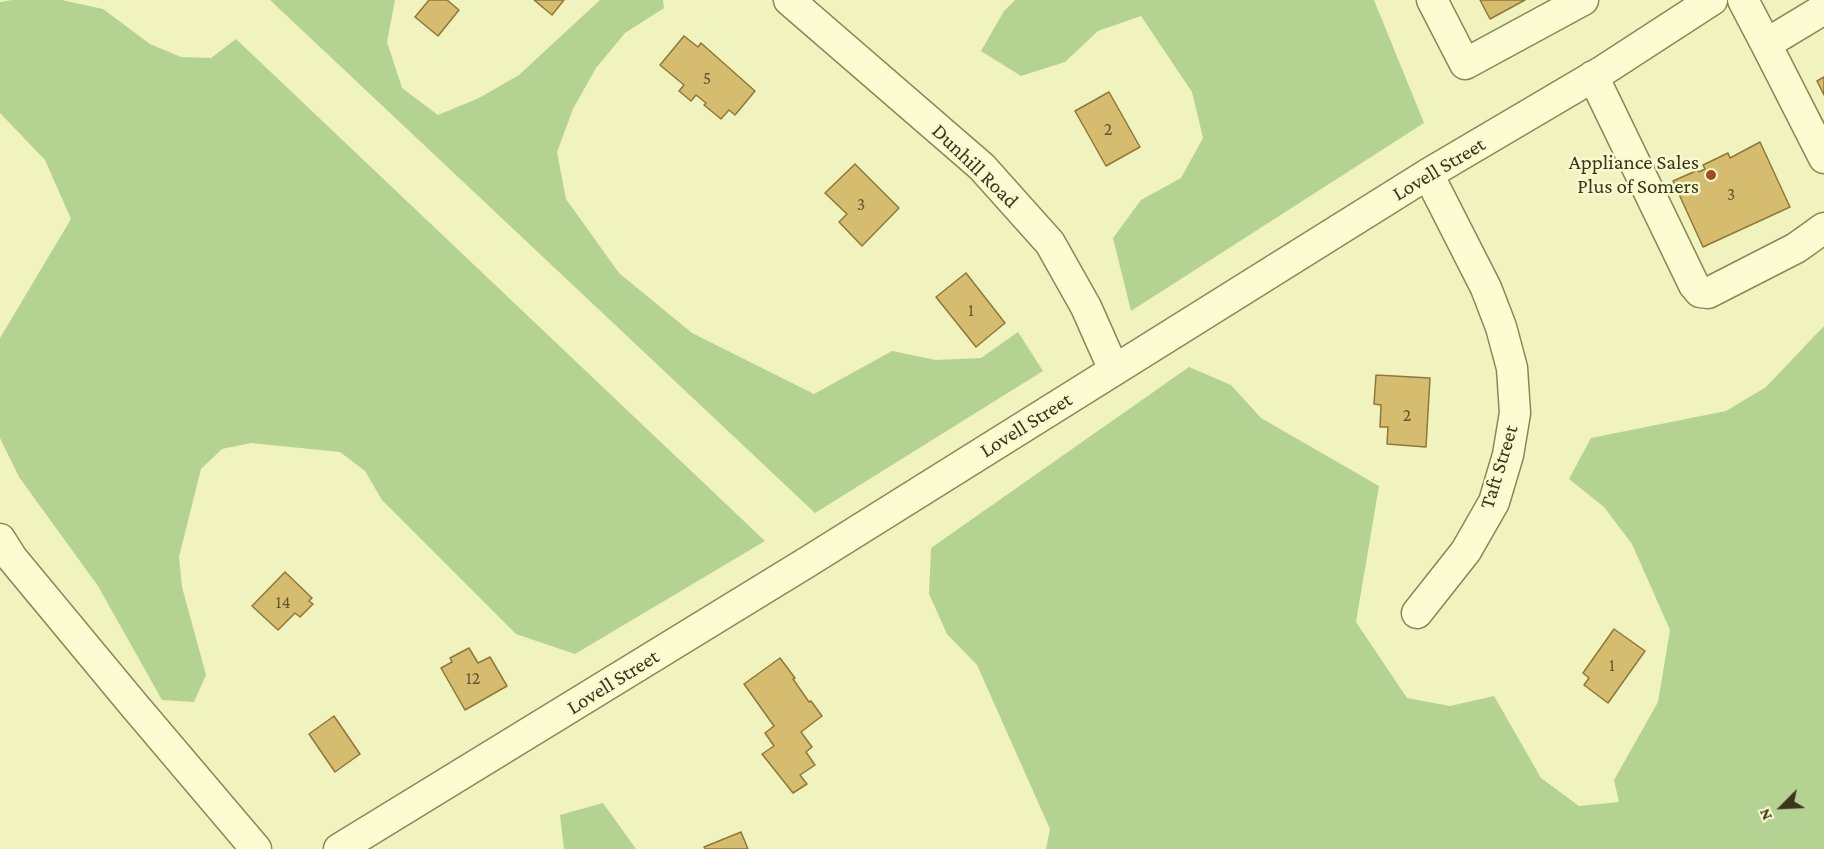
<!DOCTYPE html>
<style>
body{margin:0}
#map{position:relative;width:1824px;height:849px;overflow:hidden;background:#f1f3be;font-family:"Crimson Pro",serif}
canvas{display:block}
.north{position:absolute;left:1752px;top:777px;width:60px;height:60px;-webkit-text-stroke:4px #f7f9ce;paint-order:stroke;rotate:246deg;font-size:16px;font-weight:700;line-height:24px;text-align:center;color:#3b351b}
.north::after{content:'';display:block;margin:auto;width:21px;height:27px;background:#3b351b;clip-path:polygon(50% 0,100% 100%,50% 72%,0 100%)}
</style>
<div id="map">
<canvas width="1824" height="849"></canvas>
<div class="north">N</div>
</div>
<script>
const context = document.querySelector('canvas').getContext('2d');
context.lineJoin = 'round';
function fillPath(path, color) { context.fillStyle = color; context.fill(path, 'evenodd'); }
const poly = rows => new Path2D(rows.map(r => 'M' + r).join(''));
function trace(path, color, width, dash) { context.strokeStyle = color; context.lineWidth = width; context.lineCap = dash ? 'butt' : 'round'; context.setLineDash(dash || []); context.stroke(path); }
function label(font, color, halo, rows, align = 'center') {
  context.font = font + ' "Crimson Pro",serif'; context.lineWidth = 5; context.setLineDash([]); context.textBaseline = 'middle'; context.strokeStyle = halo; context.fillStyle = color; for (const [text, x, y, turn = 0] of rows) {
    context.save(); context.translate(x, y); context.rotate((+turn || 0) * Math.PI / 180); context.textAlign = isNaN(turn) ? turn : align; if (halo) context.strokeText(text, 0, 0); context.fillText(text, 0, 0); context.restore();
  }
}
const green = poly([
 [12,0,62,0,103,9,150,44,181,57,211,58,236,39,765,541,575,654,516,634,382,500,365,471,340,452,251,443,222,449,201,469,179,557,182,587,206,675,194,702,162,700,98,586,19,477,0,438,0,338,71,219,45,160,0,113,0,2],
 [270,0,395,0,387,42,402,88,438,115,479,98,519,75,600,0,663,0,664,8,625,33,596,68,573,109,557,152,566,199,619,273,692,333,814,394,892,351,936,360,981,358,1018,332,1043,371,815,513],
 [1015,0,1374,0,1424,123,1131,311,1113,238,1141,200,1181,178,1203,138,1192,92,1141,16,1098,31,1065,62,1021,76,981,51,1004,11],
 [1824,326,1824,849,1046,849,1050,829,977,665,947,634,929,594,931,548,1189,367,1231,385,1261,418,1379,486,1356,622,1407,698,1450,706,1494,696,1541,778,1579,806,1619,802,1614,780,1658,702,1670,630,1632,544,1604,507,1569,479,1591,438,1726,411,1766,387],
 [603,803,636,849,564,849,560,815]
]);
const building = poly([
 [429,0,447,0,459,10,438,36,415,17,429,0],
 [534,0,564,0,552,15,534,0],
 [1480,0,1525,0,1490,19,1480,0],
 [684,36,698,47,701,43,755,91,735,115,729,110,721,119,704,105,706,103,696,95,691,101,679,91,684,85,660,65,684,36],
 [1824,77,1824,95,1817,81,1824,77],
 [1109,92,1140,147,1106,166,1075,111,1109,92],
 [1760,142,1790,207,1703,247,1673,181,1698,170,1699,172,1705,169,1703,165,1728,153,1730,158,1760,142],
 [855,164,899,208,862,246,839,222,847,214,825,193,855,164],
 [966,273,1005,323,976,347,936,297,966,273],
 [1376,375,1430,378,1426,447,1387,444,1388,427,1380,427,1381,405,1374,404,1376,375],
 [285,572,312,598,309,601,313,604,300,617,295,613,278,630,252,606,285,572],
 [1614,629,1645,651,1608,703,1584,685,1589,678,1583,673,1614,629],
 [469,648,478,663,490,657,507,686,465,710,441,668,452,662,450,658,469,648],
 [780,658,795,678,793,679,809,702,811,701,822,716,801,732,812,747,806,752,815,765,800,775,807,784,793,793,762,754,774,746,765,733,774,726,744,684,780,658],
 [334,716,360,754,335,772,309,734,334,716],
 [741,832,748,849,705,849,704,847,741,832]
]);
const minor = poly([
 [789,0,982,167,1050,243,1086,307,1114,370],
 [1432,0,1465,64,1583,0],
 [1743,0,1766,44,1824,9],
 [1766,44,1824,158],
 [1593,76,1694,285,1700,292,1708,293,1796,248,1824,228],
 [0,539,12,558,133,704,256,849],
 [1417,613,1466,551,1494,502,1508,455,1515,413,1512,368,1501,327,1486,288,1428,174],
 [339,849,809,561,1428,174,1601,72,1712,0]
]);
const markers = [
 [1711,175,6,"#a34a1e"]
];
const numberNames = [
 ["5",707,78],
 ["2",1108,129],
 ["3",1731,194],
 ["3",861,204],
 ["1",971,310],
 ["2",1407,415],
 ["14",283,602],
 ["1",1612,665],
 ["12",473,678]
];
const poiNames = [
 ["Appliance Sales",1699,163],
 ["Plus of Somers",1699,187]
];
const streetNames = [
 ["Dunhill Road",975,166,44],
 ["Lovell Street",1439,169,-31],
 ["Lovell Street",1026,425,-32],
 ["Taft Street",1499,467,-73],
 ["Lovell Street",613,682,-32]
];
fillPath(green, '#b4d291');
fillPath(building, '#d5bc6f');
trace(building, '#8f7838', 1.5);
trace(minor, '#8d8655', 33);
trace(minor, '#fbfcd2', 30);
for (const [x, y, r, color] of markers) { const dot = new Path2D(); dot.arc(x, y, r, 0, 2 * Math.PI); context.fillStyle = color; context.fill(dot); trace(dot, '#f7f9ce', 2); }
label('18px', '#625730', null, numberNames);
label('21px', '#3b351b', '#f7f9ce', poiNames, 'right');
label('21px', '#3b351b', '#f7f9ce', streetNames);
</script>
